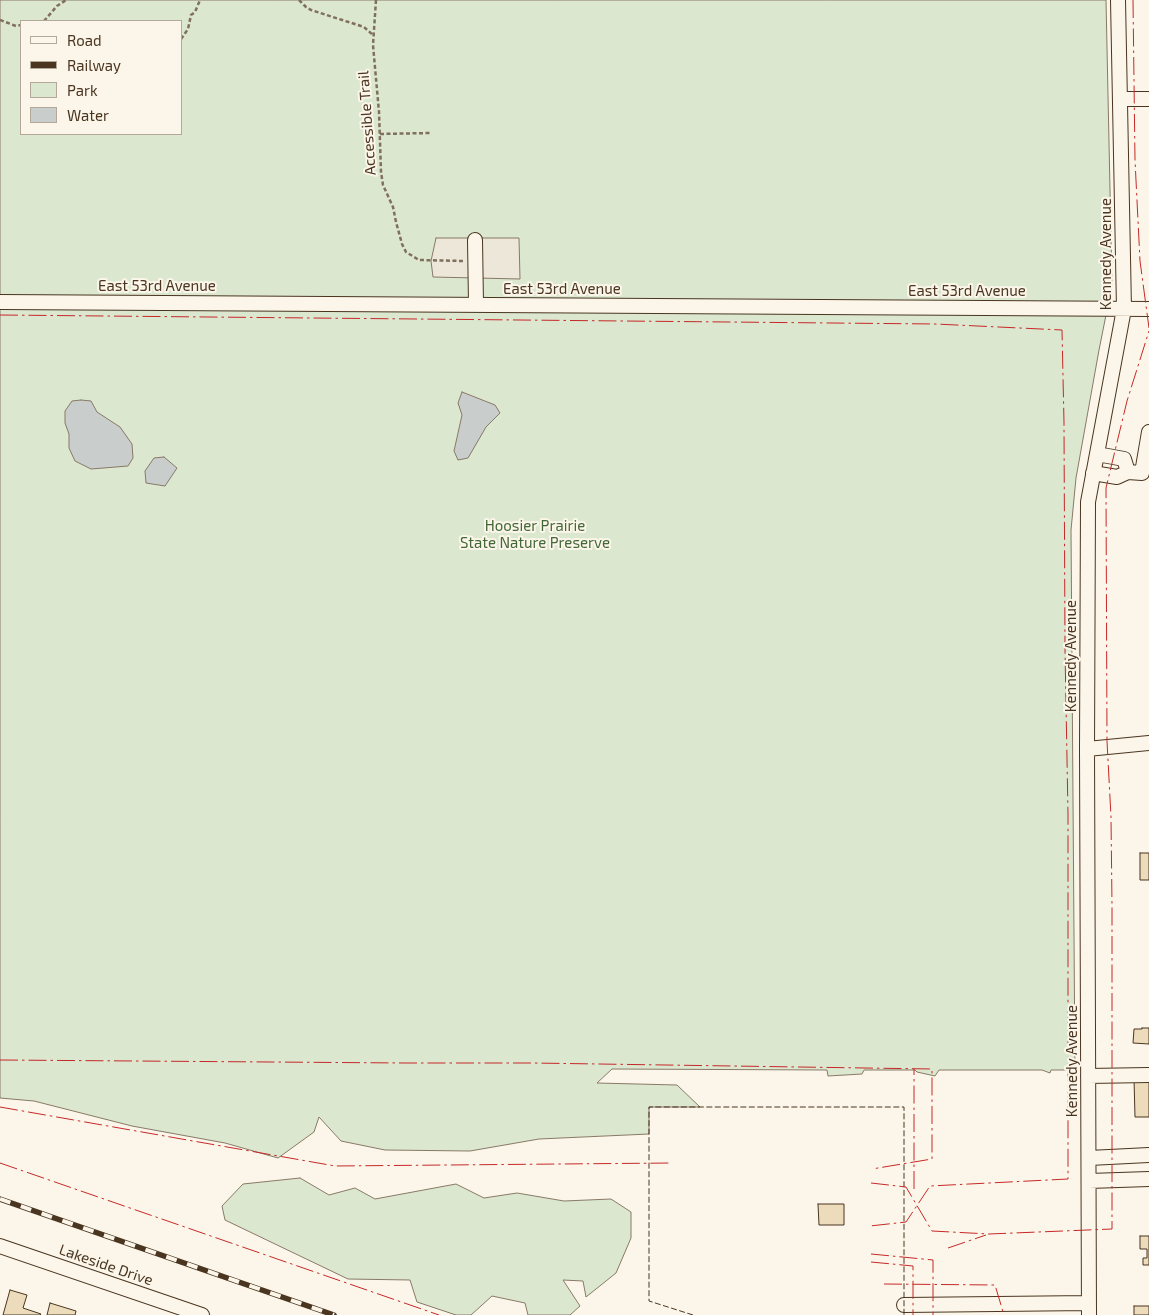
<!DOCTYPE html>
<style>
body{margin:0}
#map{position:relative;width:1149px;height:1315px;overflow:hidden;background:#fbf6e9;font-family:"Exo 2",sans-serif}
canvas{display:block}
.legend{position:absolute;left:20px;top:20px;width:162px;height:115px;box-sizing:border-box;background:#fbf6e9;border:1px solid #b4a999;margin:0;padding:6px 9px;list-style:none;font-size:15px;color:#4a3520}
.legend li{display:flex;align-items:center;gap:10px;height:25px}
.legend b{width:25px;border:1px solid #b4a999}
</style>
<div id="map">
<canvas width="1149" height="1315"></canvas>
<ul class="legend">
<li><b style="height:6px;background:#fbf6e9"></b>Road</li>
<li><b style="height:6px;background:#4a3520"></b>Railway</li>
<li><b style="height:14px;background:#dce7d0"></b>Park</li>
<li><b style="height:14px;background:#c9cecd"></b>Water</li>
</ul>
</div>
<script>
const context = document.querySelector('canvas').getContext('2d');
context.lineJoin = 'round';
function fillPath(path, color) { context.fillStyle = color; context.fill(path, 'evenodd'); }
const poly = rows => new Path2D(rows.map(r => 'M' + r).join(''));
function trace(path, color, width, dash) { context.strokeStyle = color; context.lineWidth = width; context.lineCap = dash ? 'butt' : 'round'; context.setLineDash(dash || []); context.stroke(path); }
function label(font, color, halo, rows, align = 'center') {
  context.font = font + ' "Exo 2",sans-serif'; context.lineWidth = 4; context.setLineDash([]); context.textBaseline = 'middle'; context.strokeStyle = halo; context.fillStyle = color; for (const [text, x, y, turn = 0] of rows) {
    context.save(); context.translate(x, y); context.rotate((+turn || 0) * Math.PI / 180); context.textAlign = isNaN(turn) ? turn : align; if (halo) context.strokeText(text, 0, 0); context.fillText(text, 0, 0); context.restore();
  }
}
const green = poly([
 [0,0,1106,0,1112,285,1099,350,1076,478,1071,530,1075,1070,1051,1070,1050,1073,1042,1070,939,1070,935,1076,917,1072,915,1070,864,1070,862,1074,828,1076,827,1070,612,1069,597,1083,677,1085,700,1107,649,1107,649,1134,539,1139,470,1151,385,1150,341,1141,319,1117,314,1132,278,1158,225,1143,132,1126,34,1101,0,1098,0,0],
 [21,21,181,21,181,134,21,134,21,21],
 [300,1178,329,1195,355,1188,375,1199,456,1184,484,1198,517,1193,564,1201,611,1199,631,1212,631,1238,616,1273,586,1297,583,1281,563,1280,580,1306,570,1315,528,1315,525,1303,492,1296,471,1315,456,1315,417,1302,410,1280,348,1279,225,1220,222,1206,243,1184,300,1178]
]);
const parking = poly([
 [436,238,519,238,520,279,433,277,431,261,436,238]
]);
const water = poly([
 [462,392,495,405,500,413,486,427,468,458,458,460,454,451,462,415,458,403,462,392],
 [81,400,91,401,97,412,120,427,132,444,133,458,128,466,91,469,75,461,69,448,69,434,65,423,65,411,72,401,81,400],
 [164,457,177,468,165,486,146,483,145,471,154,458,164,457]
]);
const building = poly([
 [1140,853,1149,853,1149,880,1140,880,1140,853],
 [1142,1028,1149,1028,1149,1044,1133,1043,1134,1029,1142,1029,1142,1028],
 [1149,1078,1149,1117,1135,1117,1134,1079,1149,1078],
 [818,1204,844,1204,844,1225,819,1225,818,1204],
 [1140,1236,1149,1236,1149,1265,1143,1265,1143,1258,1147,1258,1147,1249,1140,1249,1140,1236],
 [10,1290,27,1295,23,1308,41,1314,40,1315,3,1315,10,1290],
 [50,1303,76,1311,75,1315,47,1315,50,1303],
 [1134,1306,1149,1306,1149,1315,1134,1315,1134,1306]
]);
const path = poly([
 [299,0,306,7,311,10,364,27,374,36],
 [376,0,373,45,379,112,381,172,383,185,393,207,396,222,402,244,406,252,419,260,463,261],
 [0,20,16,26,21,25],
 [44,21,57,6,66,0],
 [181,39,188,29,191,15,195,12,200,0],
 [380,134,430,133]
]);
const minor = poly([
 [1120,99,1149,99],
 [475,240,476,304],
 [0,302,1149,309],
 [1097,454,1124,459,1128,472],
 [1093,473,1117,477,1128,472,1142,473,1149,432],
 [1087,749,1149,743],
 [1088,1076,1149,1075],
 [1089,1158,1149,1155],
 [1089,1181,1149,1179],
 [0,1246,202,1315],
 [904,1305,1089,1303],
 [1089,1315,1087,749,1088,502,1124,309,1118,0]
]);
const rail = poly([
 [0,1199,334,1315]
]);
const fence = poly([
 [693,1315,649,1301,649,1107,904,1107,904,1315]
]);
const power = poly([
 [1133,0,1135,160,1140,261,1149,328],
 [0,315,935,324,1062,330,1064,423,1065,649,1068,814,1068,1179,930,1186,906,1222,870,1226],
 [0,1060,405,1063,532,1063,932,1069,932,1159,872,1169],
 [0,1107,335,1166,672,1163],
 [0,1163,439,1315],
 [871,1183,906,1187,932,1231,989,1234,1112,1229,1112,905,1111,817,1107,741,1106,488,1127,401,1149,331],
 [914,1189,914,1069],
 [948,1248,986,1235],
 [871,1254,933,1260,933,1315],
 [871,1262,913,1266,913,1315],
 [884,1284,995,1285,1004,1315]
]);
const streetNames = [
 ["Accessible Trail",367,123,-94],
 ["Kennedy Avenue",1106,254,-90],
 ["East 53rd Avenue",157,286],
 ["East 53rd Avenue",562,289],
 ["East 53rd Avenue",967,291],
 ["Kennedy Avenue",1071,656,-90],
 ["Kennedy Avenue",1072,1061,-90],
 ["Lakeside Drive",106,1265,19]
];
const parkNames = [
 ["Hoosier Prairie",535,526],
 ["State Nature Preserve",535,543]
];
fillPath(green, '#dce7d0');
trace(green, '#887966', 1);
fillPath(parking, '#ede7d9');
trace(parking, '#887966', 1);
fillPath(water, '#c9cecd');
trace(water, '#887966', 1);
fillPath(building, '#ecdcbc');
trace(building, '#4a3520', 1);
trace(minor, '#4a3520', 16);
trace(path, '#7f6f5c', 2.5, [4, 2.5]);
trace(minor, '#fbf6e9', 14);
trace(rail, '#4a3520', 5.5);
trace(rail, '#fbf6e9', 4, [11]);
trace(fence, '#4a3520', 1, [6, 2.5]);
trace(power, '#c62828', 1, [18, 4, 2.5, 4]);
label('15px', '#4a3520', '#fbf6e9', streetNames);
label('15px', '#436837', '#fbf6e9', parkNames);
</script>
